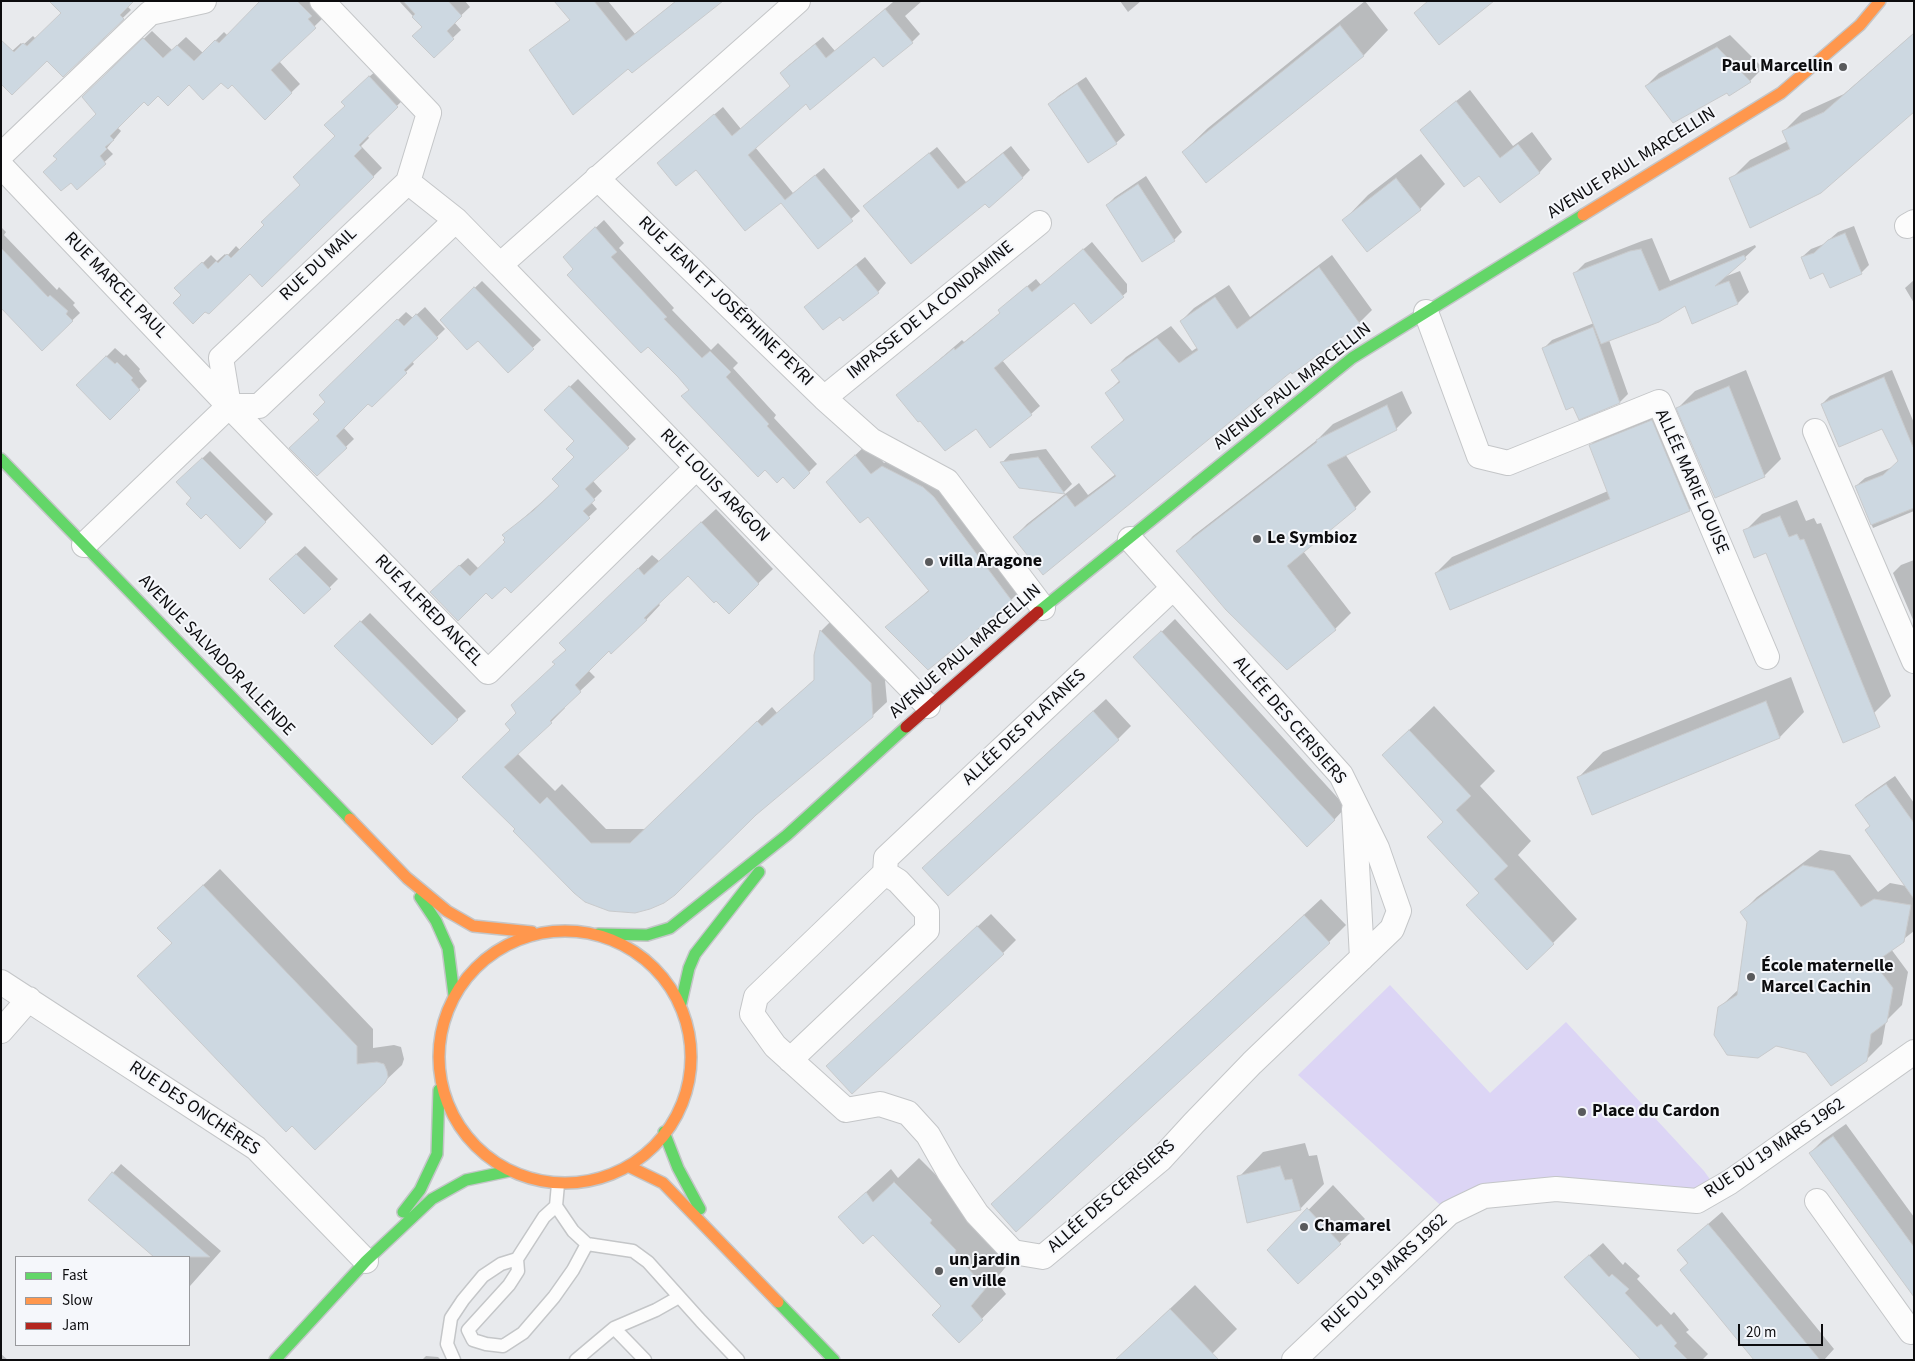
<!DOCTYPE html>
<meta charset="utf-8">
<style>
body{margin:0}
#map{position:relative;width:1915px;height:1361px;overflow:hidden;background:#e8eaed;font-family:"Source Sans 3",sans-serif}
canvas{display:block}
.frame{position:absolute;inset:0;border:2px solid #0c0c0e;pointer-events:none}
.legend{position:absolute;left:15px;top:1256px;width:175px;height:90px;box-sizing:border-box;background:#f5f7fb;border:1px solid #98999c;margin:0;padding:6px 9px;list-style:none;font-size:15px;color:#0c0c0e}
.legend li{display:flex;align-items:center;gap:10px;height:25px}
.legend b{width:25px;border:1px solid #98999c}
.scale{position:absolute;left:1738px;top:1324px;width:85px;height:22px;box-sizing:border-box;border:2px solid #0c0c0e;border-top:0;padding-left:6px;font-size:15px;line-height:18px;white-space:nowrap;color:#0c0c0e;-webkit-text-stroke:4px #f5f7fb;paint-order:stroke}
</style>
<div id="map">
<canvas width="1915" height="1361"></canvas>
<div class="frame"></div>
<ul class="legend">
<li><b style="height:6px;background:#63d668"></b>Fast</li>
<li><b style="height:6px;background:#ff974d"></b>Slow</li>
<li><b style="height:6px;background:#b3261e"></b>Jam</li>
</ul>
<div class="scale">20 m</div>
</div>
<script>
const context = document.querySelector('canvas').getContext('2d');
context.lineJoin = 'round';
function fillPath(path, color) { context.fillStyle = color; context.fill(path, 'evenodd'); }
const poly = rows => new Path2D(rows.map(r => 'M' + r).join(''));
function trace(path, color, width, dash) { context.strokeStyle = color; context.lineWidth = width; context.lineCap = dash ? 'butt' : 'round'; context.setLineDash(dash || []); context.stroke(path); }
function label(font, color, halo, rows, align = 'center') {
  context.font = font + ' "Source Sans 3",sans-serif'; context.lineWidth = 4; context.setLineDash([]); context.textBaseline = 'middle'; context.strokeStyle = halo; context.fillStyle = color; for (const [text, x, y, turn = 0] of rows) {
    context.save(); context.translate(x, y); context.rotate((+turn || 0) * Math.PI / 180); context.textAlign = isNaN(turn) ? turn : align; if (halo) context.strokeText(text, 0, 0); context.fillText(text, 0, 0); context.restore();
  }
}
const green = poly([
 [1390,985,1490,1093,1566,1022,1704,1171,1717,1189,1556,1189,1449,1213,1298,1075]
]);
const shadow = poly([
 [268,1,313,1,323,18,279,61,300,84,265,118,232,83,221,81,189,83,144,100,117,127,121,131,107,148,113,154,77,188,58,159,98,114,83,97,152,31,172,50,186,37,203,53,224,32,228,36],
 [399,1,465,1,470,7,454,22,461,30,434,56,423,27],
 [556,1,608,1,635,34,676,1,720,1,629,67,531,50,571,19],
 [893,1,922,1,905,16,920,34,912,42,874,55,806,102,755,147,793,193,824,168,860,211,818,248,781,202,696,168,667,155,723,107,741,129,792,85,781,73,789,65,823,37,835,51,893,2],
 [1120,1,1141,1,1128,12],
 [1365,1,1388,30,1364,55,1206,182,1183,152,1208,128],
 [127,6,131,10,63,76,47,60,1,61,21,43,23,45,33,36,36,39],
 [1914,33,1914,111,1731,179,1750,160,1788,141,1784,131,1802,113,1844,94],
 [1730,35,1763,68,1750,81,1728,91,1646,86,1659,73],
 [378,69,405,98,367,135,369,138,361,146,382,168,262,285,250,272,182,295,176,289,211,255,217,261,225,254,227,256,236,246,240,250,266,225,302,184,337,136,351,93],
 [1086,77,1125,135,1116,143,1089,161,1050,104,1058,96],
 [1470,90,1513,146,1532,132,1552,159,1540,172,1500,201,1479,174,1422,130,1435,118],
 [1011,146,1030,170,1013,187,989,206,985,202,872,199,937,147,966,182],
 [1421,154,1445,184,1420,209,1368,250,1344,220,1368,195],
 [1146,176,1182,232,1174,240,1107,205,1115,197],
 [604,220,624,243,619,248,674,308,672,310,711,350,718,343,738,363,733,368,776,415,774,418,817,464,794,487,690,389,575,269,573,249],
 [1854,226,1869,265,1861,273,1824,272,1802,257,1811,249,1824,244,1838,232],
 [1,227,6,232,4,235,57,290,59,287,75,303,73,305,80,313,42,349,1,307],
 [1652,238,1670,281,1755,245,1756,247,1724,277,1740,271,1749,292,1738,303,1693,322,1686,305,1609,340,1628,394,1620,402,1579,418,1544,348,1552,340,1594,323,1574,274,1585,263,1642,241],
 [1092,242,1127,284,1127,292,1118,300,1074,301,1002,360,1040,406,1031,414,977,428,898,395,962,340,964,342,985,325,1001,312,1000,310,1008,302,1036,279,1041,285],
 [1332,255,1372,310,1359,323,1292,370,1043,574,1014,537,1027,524,1079,483,1088,495,1116,474,1093,447,1125,419,1107,393,1120,380,1113,370,1126,357,1171,326,1192,351,1198,347,1181,321,1194,308,1229,285,1250,317],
 [865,257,886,283,878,292,814,299],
 [1914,280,1914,303,1905,288],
 [482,281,541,340,508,371,478,339,441,320],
 [425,307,445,329,412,361,414,364,372,405,368,402,343,427,354,439,317,475,321,419,327,402,321,395,406,312,413,318],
 [115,348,124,356,126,354,140,369,139,371,147,381,110,418,78,385],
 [1746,370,1781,459,1764,476,1678,408,1695,391],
 [1892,370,1914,423,1914,511,1873,528,1856,486,1865,478,1900,464,1883,427,1822,404,1830,396],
 [578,379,636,439,593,481,602,491,591,502,597,509,511,591,505,585,486,591,439,584,468,558,479,569,506,542,507,538,504,535,560,486,576,457,575,441,546,410],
 [1402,391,1412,413,1396,429,1345,454,1371,492,1355,508,1303,551,1351,613,1335,629,1287,668,1178,552,1193,536,1317,440,1333,424],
 [1668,405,1705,494,1689,510,1436,573,1452,557,1608,491,1590,446,1606,429],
 [868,443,884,463,896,454,928,469,1023,588,1011,600,887,627,929,590,868,515,827,482],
 [1046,449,1072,484,1064,492,1019,486,1002,463,1010,454],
 [210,451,273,514,240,547,178,482],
 [1797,500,1806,521,1814,518,1817,524,1821,523,1891,696,1874,713,1766,552,1745,531,1762,514],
 [716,509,773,569,729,612,688,575,658,603,660,605,646,620,609,649,588,670,595,677,564,706,565,708,551,722,517,753,555,791,562,784,606,829,646,829,772,707,777,713,815,679,821,631,835,617,884,669,887,702,872,716,755,814,674,894,516,829,464,777,512,729,518,713,556,664,554,662,567,649,575,629,652,555,659,561],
 [305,546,338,579,304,613,279,570],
 [1914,560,1914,622,1893,573,1901,565],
 [370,613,466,711,432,743,336,646],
 [1175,619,1346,807,1334,820,1148,645],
 [1791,677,1804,712,1780,737,1593,813,1579,777,1603,752],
 [1106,699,1131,726,1118,739,936,855],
 [1434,706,1495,771,1480,786,1531,841,1518,855,1577,919,1553,943,1481,893,1444,821,1383,755],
 [1895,776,1914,803,1914,931,1891,949,1908,972,1902,1005,1886,1021,1882,1044,1866,1060,1807,1051,1719,1008,1739,989,1748,921,1742,912,1757,897,1820,850,1850,855,1878,892,1890,883,1906,886,1871,825,1857,805,1865,797],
 [220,869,373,1029,373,1048,394,1045,401,1047,404,1059,402,1065,384,1082,173,942,176,911],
 [1321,899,1346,925,1329,942,1010,1187],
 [991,914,1016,940,1003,953,841,1053],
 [1846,1124,1914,1217,1914,1295,1810,1153,1823,1140],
 [1305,1143,1309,1156,1317,1155,1324,1184,1300,1209,1239,1177,1263,1152],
 [919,1158,956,1195,1009,1263,995,1280,1006,1294,959,1342,942,1306,873,1233,839,1217,891,1169,898,1178],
 [121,1164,221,1251,190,1286,189,1257,157,1257,90,1199],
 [1333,1185,1365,1219,1298,1282,1269,1250],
 [1722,1212,1834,1349,1824,1360,1755,1360,1678,1250],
 [1603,1243,1623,1265,1625,1262,1640,1276,1637,1279,1671,1315,1674,1312,1689,1330,1686,1332,1708,1354,1702,1360,1643,1360,1565,1277],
 [1195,1285,1237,1329,1206,1360,1116,1360],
 [1,1354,8,1360,1,1360],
 [426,1356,438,1357,441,1360,422,1360]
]);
const building = poly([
 [49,1,134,1,120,15,124,19,63,77,47,61,12,95,1,84,1,40,14,52,23,43,27,46,61,13,49,1],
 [260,1,297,1,312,16,308,19,316,28,271,70,292,93,265,120,232,85,228,89,221,83,203,100,189,85,168,106,158,96,148,106,144,102,110,136,114,140,105,147,107,149,100,156,106,164,77,190,71,183,61,191,43,172,57,159,53,156,96,114,82,97,143,38,163,58,177,45,194,61,215,40,219,43,260,1],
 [403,1,448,1,462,16,447,31,454,39,434,58,412,36,422,27,412,17,415,14,403,1],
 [554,1,594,1,626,41,676,1,723,1,632,73,628,69,573,115,529,50,570,20,554,1],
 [1428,1,1494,1,1439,45,1414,13,1428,1],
 [885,9,913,43,883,67,874,57,810,110,806,104,748,155,785,200,815,175,853,221,818,249,781,203,745,231,696,170,676,186,657,163,714,114,732,136,790,86,780,73,815,44,826,58,885,9],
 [1340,25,1364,56,1206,183,1182,152,1340,25],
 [1914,33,1914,112,1821,193,1750,228,1729,178,1790,149,1782,131,1824,112,1914,33],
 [1717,47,1751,82,1729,96,1727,93,1673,123,1645,86,1717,47],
 [369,76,398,107,359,145,362,148,354,156,374,177,262,287,250,274,209,314,205,312,193,324,173,303,181,295,174,288,202,262,208,269,216,261,218,263,227,254,231,258,264,225,261,222,300,185,293,177,335,136,324,125,345,106,341,102,369,76],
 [1077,84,1117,144,1088,163,1048,104,1077,84],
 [1456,101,1500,158,1518,144,1540,173,1500,203,1479,176,1464,187,1420,130,1456,101],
 [929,153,958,189,1003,153,1023,178,989,208,985,204,911,264,863,206,929,153],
 [1396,178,1421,210,1367,252,1342,220,1396,178],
 [1138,184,1175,241,1142,262,1106,205,1138,184],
 [595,227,617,252,611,257,667,317,664,319,702,358,710,351,731,372,726,377,769,424,767,426,810,473,794,489,783,477,777,483,765,470,758,477,681,396,689,390,678,377,648,347,641,353,567,275,573,269,563,257,595,227],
 [1845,233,1862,274,1830,288,1823,273,1810,279,1801,257,1814,253,1828,240,1845,233],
 [1,248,48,297,50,295,68,311,66,314,73,321,42,351,1,308,1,248],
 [1083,249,1124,297,1091,324,1074,303,994,368,1032,415,990,448,976,429,945,451,920,421,918,422,896,395,954,348,955,350,976,333,1000,313,998,310,1027,286,1032,292,1083,249],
 [1641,249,1659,291,1744,255,1746,259,1715,286,1729,281,1738,304,1692,324,1685,306,1659,322,1601,344,1573,273,1630,251,1641,249],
 [856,265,879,293,843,321,840,317,823,330,804,307,856,265],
 [1319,267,1360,324,1292,374,1291,372,1043,575,1013,537,1066,495,1075,507,1116,476,1091,447,1124,420,1105,393,1120,382,1111,370,1157,338,1179,363,1198,350,1180,321,1215,297,1237,329,1319,267],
 [474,287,534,349,508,373,478,341,467,350,440,320,474,287],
 [416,314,438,338,404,370,407,373,372,407,368,404,336,436,347,448,317,476,289,448,319,420,313,414,325,402,319,395,397,319,404,326,416,314],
 [1593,327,1620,403,1579,420,1573,407,1566,410,1542,348,1593,327],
 [106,356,115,364,117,362,133,378,131,380,140,390,110,420,76,385,106,356],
 [1884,377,1913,447,1914,446,1914,508,1871,525,1855,486,1883,475,1898,461,1882,429,1839,447,1821,404,1884,377],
 [569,386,629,448,585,489,595,500,583,511,590,518,511,593,505,587,492,599,486,593,458,621,430,592,459,565,470,576,505,542,503,540,505,538,502,535,534,510,559,486,552,479,574,457,566,449,574,441,544,410,569,386],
 [1729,386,1765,477,1715,498,1676,408,1729,386],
 [1387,405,1397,430,1327,465,1356,509,1287,566,1336,630,1287,670,1226,610,1176,551,1317,442,1316,440,1387,405],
 [1652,420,1690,511,1450,610,1435,573,1610,499,1589,445,1652,420],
 [855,455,871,474,882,466,923,487,934,497,1012,601,928,670,885,627,929,591,868,517,860,523,826,482,855,455],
 [1038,457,1065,494,1019,488,1000,462,1038,457],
 [202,458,266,522,240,549,206,514,201,519,186,504,191,498,176,482,202,458],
 [1780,516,1789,537,1797,534,1800,540,1804,539,1880,727,1843,743,1766,553,1754,558,1743,530,1780,516],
 [701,522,759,584,729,614,716,601,714,603,688,576,644,618,647,620,611,654,609,651,575,685,581,692,550,721,552,723,504,767,540,804,547,797,591,843,630,843,757,721,762,726,814,680,814,655,820,630,871,683,873,717,756,815,675,895,664,903,650,909,635,913,609,911,585,902,574,893,513,831,515,829,462,777,510,730,505,724,516,713,511,705,555,664,552,662,566,650,559,643,638,568,644,575,701,522],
 [296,554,331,589,304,614,269,579,296,554],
 [360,621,458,720,432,745,334,646,360,621],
 [1161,631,1335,820,1307,847,1133,657,1161,631],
 [1766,701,1780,738,1592,815,1577,777,1766,701],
 [1093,711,1119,740,948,896,922,868,1093,711],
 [1409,730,1471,796,1456,810,1508,866,1494,879,1554,944,1527,970,1466,905,1479,893,1427,837,1443,822,1382,755,1409,730],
 [1886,784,1914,823,1914,899,1865,830,1870,826,1855,805,1886,784],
 [1803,865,1834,871,1861,907,1874,899,1911,905,1904,942,1874,963,1893,988,1887,1022,1871,1034,1867,1061,1831,1086,1806,1053,1776,1046,1758,1058,1727,1055,1714,1035,1718,1007,1737,995,1747,922,1740,912,1803,865],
 [203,885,357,1046,357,1064,377,1062,384,1064,387,1071,388,1077,385,1083,315,1150,292,1126,286,1132,137,976,172,943,157,928,203,885],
 [1304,915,1330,943,1016,1232,991,1204,1304,915],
 [977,926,1004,954,852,1094,826,1066,977,926],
 [1833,1136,1914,1247,1914,1297,1809,1153,1833,1136],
 [1280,1166,1285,1180,1292,1179,1301,1210,1247,1223,1237,1176,1280,1166],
 [112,1172,153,1207,210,1257,154,1257,88,1200,112,1172],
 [894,1182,932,1220,930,1223,956,1250,955,1254,986,1288,971,1306,983,1320,959,1343,932,1315,941,1306,873,1235,863,1244,838,1217,866,1192,873,1202,894,1182],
 [1307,1208,1341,1244,1298,1284,1267,1250,1307,1208],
 [1708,1224,1719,1237,1820,1360,1754,1360,1680,1270,1688,1263,1677,1250,1708,1224],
 [1589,1255,1609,1277,1612,1274,1629,1289,1625,1293,1657,1327,1661,1324,1677,1343,1674,1346,1688,1360,1641,1360,1564,1277,1589,1255],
 [1170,1309,1219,1360,1115,1360,1170,1309]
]);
const lane = poly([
 [558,1184,556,1206,573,1231,587,1244,633,1251,648,1262,701,1321,738,1360],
 [556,1206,544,1217,517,1259,518,1271,509,1285,468,1330,473,1340,486,1344,503,1346,523,1333,554,1297,573,1270,587,1244],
 [614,1328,656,1310,679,1297],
 [454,1360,447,1344,451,1318,463,1300,483,1276,501,1264,517,1259],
 [576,1360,614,1328,645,1360]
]);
const street = poly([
 [1,155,150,13,204,1],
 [1,166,229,406,488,672,696,468],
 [597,178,824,398,871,440,947,481,1043,608],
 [408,182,456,220,500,265,798,1],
 [1907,226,1914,222],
 [500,265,928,706],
 [1426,312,1479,456,1508,463,1659,402,1767,657],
 [824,398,1039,223],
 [229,406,221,358,408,182,429,113,322,1],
 [1815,431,1914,661],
 [1130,539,1341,775,1377,848,1399,911,1392,929,1252,1063,1194,1123,1161,1159,1043,1257,1013,1252,977,1214,949,1172,928,1135,908,1113,880,1104,846,1110,775,1046,752,1014,756,997,885,873,886,858,1173,588],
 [84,545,229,406,259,406,456,220],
 [1354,809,1362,958],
 [1,982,256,1148,366,1261],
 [1,1031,29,999],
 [790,1060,927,930,927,912,898,881,885,873],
 [1817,1201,1911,1332],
 [1294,1360,1449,1213,1457,1209,1484,1196,1556,1189,1697,1201,1730,1182,1914,1052]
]);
const fast = poly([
 [1,459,350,819],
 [1038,612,1352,358,1583,215],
 [420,897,436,921,448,948,454,995],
 [598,934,647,935,670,928,787,835,906,727],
 [681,1003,689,968,695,954,759,872],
 [664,1132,678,1168,700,1209],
 [403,1212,420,1190,437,1154,439,1090],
 [778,1302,834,1360],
 [275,1360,366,1261,432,1199,466,1180,509,1171]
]);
const slow = poly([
 [1583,215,1781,93,1860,25,1880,1],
 [350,819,407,878,447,911,473,926,532,932],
 '439 1057a126 126 0 1 1 252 0a126 126 0 1 1-252 0Z',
 [630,1167,663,1183,778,1302]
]);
const jam = poly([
 [906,727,1038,612]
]);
const markers = [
 [1843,67,5,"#595a5c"],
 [1257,539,5,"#595a5c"],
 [929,562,5,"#595a5c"],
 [1751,977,5,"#595a5c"],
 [1582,1112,5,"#595a5c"],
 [1304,1227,5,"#595a5c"],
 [939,1271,5,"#595a5c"]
];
const poiNames = [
 ["Paul Marcellin",1833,67,"right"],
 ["Le Symbioz",1267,539],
 ["villa Aragone",939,562],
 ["École maternelle",1761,967],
 ["Marcel Cachin",1761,988],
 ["Place du Cardon",1592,1112],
 ["Chamarel",1314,1227],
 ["un jardin",949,1261],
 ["en ville",949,1282]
];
const streetNames = [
 ["AVENUE PAUL MARCELLIN",1632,164,-32],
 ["RUE DU MAIL",319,265,-43],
 ["RUE MARCEL PAUL",115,286,46],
 ["RUE JEAN ET JOSÉPHINE PEYRI",725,302,44],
 ["IMPASSE DE LA CONDAMINE",931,311,-39],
 ["AVENUE PAUL MARCELLIN",1293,387,-38],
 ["ALLÉE MARIE LOUISE",1691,482,66],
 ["RUE LOUIS ARAGON",714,486,46],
 ["RUE ALFRED ANCEL",428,611,46],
 ["AVENUE PAUL MARCELLIN",966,652,-41],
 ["AVENUE SALVADOR ALLENDE",216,656,46],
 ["ALLÉE DES CERISIERS",1289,721,49],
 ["ALLÉE DES PLATANES",1025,728,-43],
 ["RUE DES ONCHÈRES",194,1109,34],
 ["RUE DU 19 MARS 1962",1775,1149,-34],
 ["ALLÉE DES CERISIERS",1112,1197,-41],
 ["RUE DU 19 MARS 1962",1385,1274,-43]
];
fillPath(green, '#dcd5f5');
fillPath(shadow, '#0003');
fillPath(building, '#cdd8e1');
trace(building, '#c8cacc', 1);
trace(lane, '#c4c6c8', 15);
trace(street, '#c4c6c8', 26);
trace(fast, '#c4c6c8', 14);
trace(slow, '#c4c6c8', 14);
trace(jam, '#c4c6c8', 14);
trace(lane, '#fcfcfc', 12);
trace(street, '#fcfcfc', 24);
trace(fast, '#63d668', 11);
trace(slow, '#ff974d', 11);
trace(jam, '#b3261e', 11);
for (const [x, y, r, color] of markers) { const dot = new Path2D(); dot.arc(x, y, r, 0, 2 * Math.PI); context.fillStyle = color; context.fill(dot); trace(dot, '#f5f7fb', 2); }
label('bold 18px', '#0c0c0e', '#f5f7fb', poiNames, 'left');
label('18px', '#0c0c0e', '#f5f7fb', streetNames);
</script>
